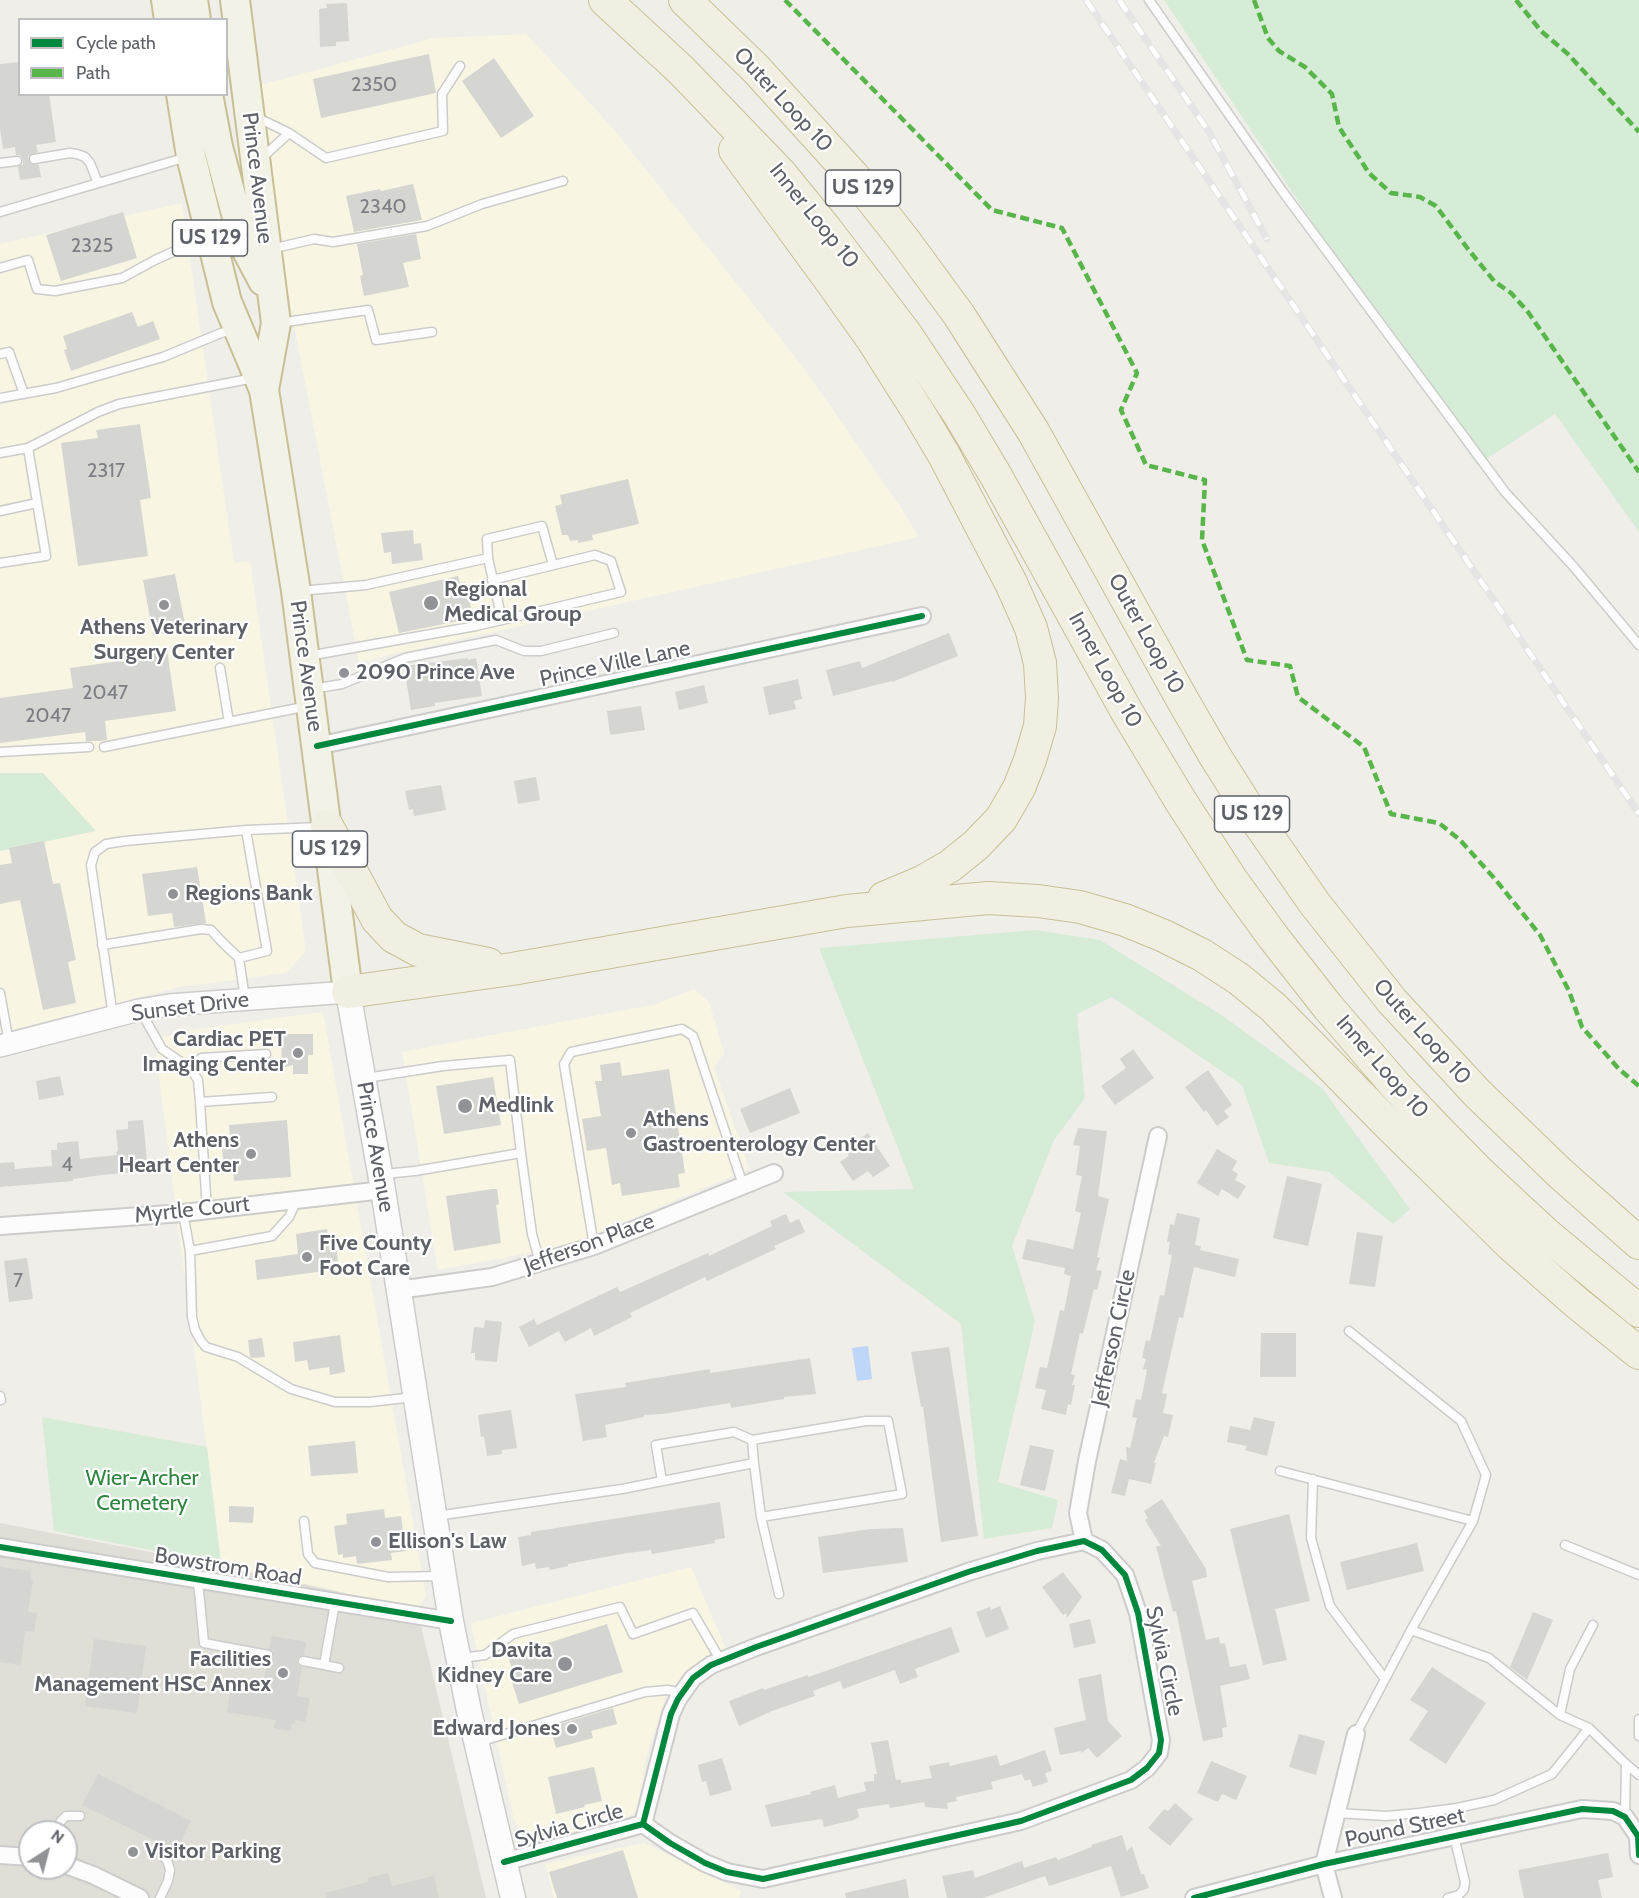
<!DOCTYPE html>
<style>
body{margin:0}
#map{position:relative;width:1639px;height:1898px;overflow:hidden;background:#efeee9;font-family:Cabin,sans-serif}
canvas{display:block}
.legend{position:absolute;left:18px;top:18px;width:210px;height:78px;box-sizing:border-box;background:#fff;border:2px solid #bfc0c3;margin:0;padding:8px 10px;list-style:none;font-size:18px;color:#5e6168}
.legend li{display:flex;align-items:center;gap:12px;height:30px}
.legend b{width:30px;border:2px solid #bfc0c3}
.north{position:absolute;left:18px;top:1820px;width:60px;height:60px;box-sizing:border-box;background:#fff;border:2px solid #bfc0c3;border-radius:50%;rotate:36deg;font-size:16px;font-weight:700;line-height:24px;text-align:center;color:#5e6168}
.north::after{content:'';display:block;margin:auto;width:21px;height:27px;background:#919295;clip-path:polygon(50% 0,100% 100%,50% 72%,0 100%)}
</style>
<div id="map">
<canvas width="1639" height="1898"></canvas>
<ul class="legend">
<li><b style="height:8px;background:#00873e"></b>Cycle path</li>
<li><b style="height:8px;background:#58b549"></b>Path</li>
</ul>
<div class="north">N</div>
</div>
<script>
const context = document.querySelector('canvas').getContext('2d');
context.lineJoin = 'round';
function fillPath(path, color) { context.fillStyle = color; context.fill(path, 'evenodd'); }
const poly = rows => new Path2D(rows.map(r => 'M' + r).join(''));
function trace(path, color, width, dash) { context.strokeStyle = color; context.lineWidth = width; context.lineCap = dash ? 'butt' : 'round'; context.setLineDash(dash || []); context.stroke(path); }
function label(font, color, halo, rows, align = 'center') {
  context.font = font + ' Cabin,sans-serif'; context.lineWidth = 4.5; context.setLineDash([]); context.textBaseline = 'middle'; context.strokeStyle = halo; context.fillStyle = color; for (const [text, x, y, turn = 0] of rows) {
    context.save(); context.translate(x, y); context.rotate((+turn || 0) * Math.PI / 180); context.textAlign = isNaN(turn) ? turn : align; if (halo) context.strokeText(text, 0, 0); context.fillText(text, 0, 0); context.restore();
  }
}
const commercial = poly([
 [526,34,611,126,804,368,901,508,919,537,359,662,270,201,257,86,434,38],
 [182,203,234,563,250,561,306,951,286,973,180,987,0,1033,0,244],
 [694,989,709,1002,724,1053,714,1067,749,1169,566,1246,438,1270,402,1052,657,1004],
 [323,1012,426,1596,417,1609,222,1566,154,1039,196,1029],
 [691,1567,726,1649,687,1672,666,1696,646,1757,637,1810,627,1818,559,1835,537,1838,521,1831,514,1820,471,1623],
 [644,1843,741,1891,739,1898,554,1898,545,1864]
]);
const education = poly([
 [0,1523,222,1566,417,1609,486,1898,0,1898],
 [30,1832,66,1832,66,1868,30,1868]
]);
const green = poly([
 [1164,0,1639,0,1639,532,1555,414,1477,465,1411,370],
 [0,773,43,773,96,831,0,851],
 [1035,930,1100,940,1223,1016,1322,1088,1410,1209,1393,1224,1329,1172,1269,1163,1242,1085,1112,997,1077,1014,1085,1098,1054,1140,1012,1246,1035,1321,998,1482,1058,1500,1052,1528,984,1539,961,1324,783,1192,914,1189,819,948],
 [42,1417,207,1447,221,1564,54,1531]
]);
const water = poly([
 [868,1346,872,1379,857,1381,852,1348]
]);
const building = poly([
 [347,3,349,41,336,42,336,46,320,47,319,9,327,8,326,4],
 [429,54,436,93,321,118,313,79],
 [494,58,534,116,501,138,462,81],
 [20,62,20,94,49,94,56,142,36,145,38,152,28,156,30,163,39,165,41,177,20,180,18,167,23,164,23,160,20,155,16,155,15,147,3,149,0,129,0,64],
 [413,184,422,220,354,232,346,196,380,189,381,191],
 [123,212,137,258,61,281,46,235],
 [416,234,421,259,403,263,409,287,364,296,360,276,363,275,357,244],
 [132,312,138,327,153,321,160,339,71,371,64,350,67,349,63,336],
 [140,424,151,498,140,500,148,556,78,566,61,443,98,438,96,430],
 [628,479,639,524,592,535,593,540,578,543,578,540,570,541,568,535,562,535,555,506,562,504,560,495],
 [413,530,414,544,421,543,423,560,392,564,391,552,384,553,381,533],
 [175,574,186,629,153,635,143,580],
 [458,576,460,583,465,582,467,593,472,611,467,612,469,619,399,633,389,592],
 [949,633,958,656,892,682,892,681,833,696,826,670,860,661,862,668],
 [167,650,176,711,105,721,107,740,101,741,86,741,85,732,0,743,0,698,73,688,70,668,127,660,127,655],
 [468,658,468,660,476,658,482,696,435,703,435,706,411,710,404,666],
 [798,679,802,699,794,701,796,709,769,715,763,687],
 [704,685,708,703,679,710,675,692],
 [641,706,645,730,610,735,607,711],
 [536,777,540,800,518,804,514,781],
 [441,785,446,810,414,816,413,809,409,810,405,791],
 [44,841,53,884,60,883,76,960,68,962,76,1003,43,1010,20,900,0,904,0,865,12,863,9,848],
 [197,867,206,923,174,927,172,913,148,916,142,874],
 [281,1034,313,1034,313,1055,308,1055,308,1074,293,1074,293,1065,282,1068],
 [1133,1049,1154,1078,1115,1105,1101,1086,1126,1068,1120,1059],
 [620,1062,622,1076,669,1069,685,1173,678,1174,680,1187,622,1196,620,1183,612,1185,606,1148,587,1151,582,1119,601,1116,595,1081,602,1081,600,1065],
 [1208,1070,1232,1105,1224,1111,1229,1117,1217,1126,1206,1110,1204,1112,1185,1087],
 [60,1076,64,1095,39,1100,36,1081],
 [493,1077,501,1125,444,1134,436,1086],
 [790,1088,800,1113,750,1133,740,1109],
 [143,1120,148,1171,102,1175,73,1179,73,1181,0,1187,0,1163,14,1162,15,1169,52,1166,51,1150,57,1150,57,1143,78,1141,80,1159,117,1155,116,1152,118,1151,116,1130,128,1129,128,1121],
 [287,1120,291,1177,234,1181,233,1170,224,1171,221,1137,230,1136,229,1125],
 [1078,1128,1107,1131,1098,1196,1109,1199,1097,1257,1100,1258,1096,1270,1102,1271,1097,1290,1094,1289,1083,1334,1080,1333,1071,1374,1075,1375,1072,1385,1075,1385,1071,1405,1068,1404,1066,1415,1041,1409,1046,1390,1035,1388,1040,1367,1047,1368,1060,1310,1064,1311,1071,1276,1064,1274,1065,1268,1022,1259,1027,1239,1073,1249,1081,1213,1075,1211,1082,1176,1076,1175,1080,1146,1073,1145],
 [868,1133,890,1166,873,1177,868,1171,853,1181,840,1162,849,1156,845,1149],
 [1217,1149,1237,1161,1232,1170,1238,1174,1235,1180,1246,1186,1238,1199,1222,1189,1218,1196,1197,1183],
 [1287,1176,1322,1184,1308,1246,1273,1238],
 [492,1189,497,1189,499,1204,496,1205,501,1243,454,1251,446,1196],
 [1177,1213,1200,1218,1195,1245,1201,1246,1200,1250,1239,1259,1235,1277,1194,1267,1183,1318,1179,1317,1162,1393,1167,1394,1163,1413,1173,1415,1168,1437,1164,1436,1154,1463,1156,1463,1151,1484,1129,1479,1125,1496,1111,1493,1120,1459,1127,1461,1126,1447,1130,1448,1137,1418,1132,1417,1136,1399,1141,1400,1147,1370,1143,1369,1146,1359,1142,1358,1146,1340,1150,1341,1160,1295,1164,1296,1172,1255,1168,1254,1170,1242,1167,1242,1170,1224,1174,1225],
 [786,1214,790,1223,799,1219,805,1232,774,1246,776,1249,707,1281,705,1277,630,1313,632,1317,594,1336,591,1328,565,1342,559,1331,529,1347,519,1327,534,1319,537,1325,617,1287,620,1292,708,1253,709,1256,772,1226,770,1221],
 [327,1229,328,1238,335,1237,338,1261,331,1262,332,1270,257,1280,255,1260,298,1254,296,1234],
 [1357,1232,1383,1236,1375,1287,1349,1284],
 [27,1258,33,1299,9,1302,4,1261],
 [485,1320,502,1322,497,1362,475,1360,475,1353,471,1353,474,1327,484,1328],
 [1261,1333,1296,1333,1296,1377,1260,1377],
 [340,1335,345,1372,330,1375,329,1367,309,1370,307,1360,295,1362,293,1342],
 [262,1338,265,1357,253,1358,250,1357,248,1340],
 [949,1347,978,1536,941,1542,923,1407,921,1407,911,1352],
 [810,1358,816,1394,784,1397,784,1399,731,1408,730,1403,663,1414,644,1415,644,1417,605,1425,607,1437,583,1441,575,1394,626,1387,625,1383,710,1369,710,1373],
 [511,1410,517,1448,502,1450,502,1454,487,1456,484,1436,481,1437,478,1415],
 [1254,1417,1275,1422,1267,1456,1245,1450,1247,1446,1227,1442,1230,1426,1250,1430],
 [355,1441,358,1473,311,1476,308,1446],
 [1030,1445,1054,1450,1045,1491,1020,1485],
 [1162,1499,1206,1569,1207,1577,1192,1581,1206,1640,1219,1637,1220,1644,1225,1643,1230,1667,1246,1664,1250,1679,1220,1686,1227,1727,1222,1728,1223,1737,1203,1741,1176,1611,1173,1612,1156,1546,1161,1546,1145,1520,1148,1518,1144,1511],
 [720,1502,725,1538,714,1540,715,1543,652,1554,651,1550,621,1554,568,1564,568,1566,550,1570,549,1567,536,1569,535,1563,522,1566,518,1537,531,1535,531,1532],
 [229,1506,254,1507,253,1523,229,1522],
 [384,1509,385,1518,401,1516,406,1551,391,1553,392,1560,357,1564,356,1556,343,1558,343,1554,338,1555,334,1526,347,1524,346,1514],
 [1289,1514,1310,1601,1275,1609,1287,1660,1263,1665,1230,1529],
 [903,1528,908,1562,823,1573,818,1537,870,1529],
 [1417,1543,1424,1571,1347,1590,1340,1562],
 [0,1567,31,1571,30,1579,33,1580,28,1612,37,1613,34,1632,25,1631,21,1665,0,1662],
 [1063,1572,1082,1597,1067,1618,1066,1613,1063,1615,1042,1587],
 [1000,1606,1009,1629,986,1638,976,1612,990,1607,991,1610],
 [1533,1612,1553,1620,1527,1680,1510,1667],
 [1090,1619,1096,1643,1074,1648,1069,1624],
 [607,1624,623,1672,519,1704,510,1676,514,1675,508,1656],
 [951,1627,960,1652,915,1669,918,1677,900,1684,895,1670,843,1689,840,1681,813,1691,815,1696,772,1711,739,1726,729,1701,763,1688,764,1690,808,1675,808,1677],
 [272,1636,306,1642,304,1655,299,1656,297,1660,298,1665,302,1667,297,1696,310,1698,305,1722,296,1720,295,1724,292,1724,291,1731,274,1728,276,1720,227,1712,231,1685,262,1691,267,1661,272,1660,274,1656,273,1651,269,1649],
 [94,1639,146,1646,137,1713,85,1706],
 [1432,1667,1486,1703,1446,1764,1409,1740,1428,1711,1410,1700],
 [1101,1674,1108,1721,1122,1736,1097,1758,1088,1748,1082,1753,1081,1751,1060,1755,1054,1728,1086,1720,1078,1679],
 [613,1708,617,1724,591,1731,593,1738,556,1748,550,1727],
 [1299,1734,1325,1741,1316,1775,1289,1767],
 [888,1740,896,1780,901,1779,901,1783,932,1778,929,1766,949,1762,950,1766,997,1755,1000,1766,1045,1750,1052,1771,1045,1773,1048,1782,1033,1787,1030,1779,1025,1781,1022,1774,991,1782,993,1789,956,1797,957,1801,947,1803,948,1809,925,1807,924,1802,890,1808,889,1804,857,1809,859,1817,854,1820,824,1827,822,1819,771,1827,765,1805,811,1794,810,1792,835,1785,838,1798,866,1791,864,1782,874,1781,874,1774,877,1774,871,1743],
 [722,1758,732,1790,710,1796,706,1781,702,1782,698,1765],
 [1211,1761,1247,1776,1236,1800,1222,1794,1218,1802,1197,1793],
 [594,1767,602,1801,584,1805,585,1807,556,1814,548,1777],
 [98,1774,191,1821,176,1851,82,1805],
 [1175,1803,1193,1819,1170,1846,1148,1828,1164,1809,1168,1811],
 [1122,1835,1127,1851,1132,1846,1141,1874,1144,1874,1149,1888,1121,1897,1111,1866,1049,1886,1045,1876,983,1898,947,1898,942,1876,973,1870,975,1878,1022,1861,1024,1868,1056,1857,1058,1860,1092,1847,1091,1845],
 [623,1850,638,1898,557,1898,549,1872],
 [1608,1853,1613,1877,1598,1880,1602,1898,1524,1898,1518,1870],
 [388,1873,392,1886,434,1876,439,1898,326,1898,325,1893,368,1882,368,1878],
 [906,1879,909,1898,846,1898,845,1893]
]);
const service = poly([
 [1149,0,1283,192,1505,492,1573,566,1639,645],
 [254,116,289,133,326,158,443,131,442,94,460,66],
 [262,158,289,133],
 [34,159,70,153,77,154,85,157,90,163,98,183],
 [0,163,17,161],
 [0,212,187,157],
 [271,249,314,239,333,242,427,226,482,204,563,181],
 [0,268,28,260,37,289,55,291,122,278,155,260,206,237],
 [279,323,368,310,376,340,432,332],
 [0,354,9,352,24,394],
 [0,398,56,388,163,357,221,333,234,330],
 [0,453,28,448,98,412,119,404,254,378],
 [0,511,37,503],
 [488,558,487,539,542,526,553,565],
 [0,563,46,556,28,448],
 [492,580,595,555,611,561,621,592,502,620],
 [300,591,366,585,488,558,502,620,476,626,308,656],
 [220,668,229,722],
 [312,689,342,684,405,658,496,640,524,651,541,651,614,633],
 [104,747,308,706],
 [0,752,89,747],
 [102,945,201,929,211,930,224,944,239,958],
 [0,993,9,1043],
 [245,999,239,958,267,951,246,830],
 [140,1010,162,1049,191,1069],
 [113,1016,91,865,95,852,106,844,125,841,246,830,320,827],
 [366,1078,443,1066,510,1060,521,1153],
 [200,1102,198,1080,191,1069,201,1058,266,1054],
 [384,1174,415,1171,521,1153,532,1234,540,1263],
 [207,1210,200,1102,272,1097],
 [183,1213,190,1251,192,1317,195,1330,201,1341,206,1347,238,1357,291,1389,335,1402,370,1402,414,1397],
 [594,1246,564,1064,571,1052,682,1029,693,1036,743,1185],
 [190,1251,272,1236,289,1217,297,1200],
 [1349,1331,1461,1421,1486,1475,1473,1521,1411,1630,1356,1734],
 [0,1396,1,1400],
 [1280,1471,1473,1521],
 [1313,1479,1311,1538,1330,1606,1385,1679],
 [662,1481,656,1445,734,1432,752,1440],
 [436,1516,622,1489,754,1463,752,1440,866,1421,888,1421,902,1494,761,1517,754,1463],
 [761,1517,779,1594],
 [304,1521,308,1554,315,1563,388,1577,440,1576],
 [1565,1545,1639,1575],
 [198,1581,204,1643,268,1655],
 [1411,1630,1489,1658,1560,1715,1589,1728,1626,1764,1625,1817],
 [461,1658,485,1655,513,1634,620,1607,633,1634,693,1613,721,1661],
 [303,1661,324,1665,335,1603],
 [324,1665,339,1668],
 [1560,1715,1570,1669,1593,1625],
 [1639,1719,1639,1736],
 [479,1742,645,1692,668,1690,683,1693],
 [1626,1764,1639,1775],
 [1337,1813,1386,1816,1419,1813,1457,1808,1494,1800,1552,1774,1589,1728],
 [56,1832,61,1821,66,1816,80,1816],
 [160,1898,168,1881,170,1870,167,1860,162,1856],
 [1448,1898,1459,1895,1464,1889,1465,1882,1454,1836]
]);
const minor = poly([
 [317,746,922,616],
 [0,1226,183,1213,383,1190],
 [398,1290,492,1277,594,1246,774,1173],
 [1084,1541,1078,1513,1087,1461,1158,1136],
 [0,1547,451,1621],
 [0,1855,30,1857],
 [504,1862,643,1824,671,1714,678,1699,693,1678,711,1665,756,1647,968,1572,1037,1551,1084,1541,1102,1550,1125,1575,1138,1613,1161,1740,1159,1753,1147,1768,1131,1780,1021,1821,763,1879,727,1872,705,1863,670,1843,643,1824],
 [66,1865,93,1875,140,1898],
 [1194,1898,1324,1864,1582,1809,1613,1811,1625,1817,1638,1836,1639,1855],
 [1333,1898,1324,1864,1356,1734]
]);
const tertiary = poly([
 [0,1046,139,1010,169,1005,348,992]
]);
const secondary = poly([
 [348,992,383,1190,451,1621,469,1711,513,1898]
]);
const trunk = poly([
 [166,0,169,20],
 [193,0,196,20],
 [235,0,276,323,264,390],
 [181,94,191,156,227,302,264,390,296,591,348,992],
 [208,94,218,147,245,247,263,281]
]);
const motorway = poly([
 [605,0,681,70,781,174,825,228,905,333,959,414,996,476,1127,712,1180,800,1231,879,1274,938,1328,1007,1396,1086,1436,1128,1477,1170,1545,1233,1639,1311],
 [685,0,756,69,854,177,904,240,959,315,1033,431,1182,699,1215,756,1246,805,1315,904,1392,1001,1477,1093,1561,1174,1639,1243],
 [735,150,833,284,872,339,919,413,944,455,1011,583,1031,628,1040,663,1042,698,1040,726,1030,760,1019,788,1001,819,976,845,950,866,922,882,884,898],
 [327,826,377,919,394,937,418,950,488,964],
 [348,992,512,969,847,911,988,898,1038,901,1080,907,1125,920,1164,936,1202,955,1239,979,1273,1007,1387,1123,1511,1245,1577,1303,1639,1353]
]);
const rail = poly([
 [1086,0,1639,814],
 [1119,0,1209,132,1267,239]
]);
const quiet = poly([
 [785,0,992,210,1062,228,1137,373,1121,410,1146,465,1205,480,1202,540,1247,660,1290,666,1298,697,1364,747,1391,814,1439,823,1460,840,1495,879,1540,935,1569,991,1582,1027,1619,1069,1639,1086],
 [1254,0,1268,38,1279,51,1305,67,1332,94,1339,127,1369,173,1391,193,1420,197,1436,206,1468,249,1494,281,1511,293,1528,312,1639,472],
 [1516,0,1541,31,1568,54,1639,132]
]);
const cycleway = poly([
 [317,746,922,616],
 [0,1547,451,1621],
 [504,1862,643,1824,671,1714,678,1699,693,1678,711,1665,756,1647,968,1572,1037,1551,1084,1541,1102,1550,1125,1575,1138,1613,1161,1740,1159,1753,1147,1768,1131,1780,1021,1821,763,1879,727,1872,705,1863,670,1843,643,1824],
 [1194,1898,1324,1864,1582,1809,1613,1811,1625,1817,1638,1836,1639,1855]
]);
const markers = [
 [431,603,8,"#919295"],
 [164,605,6,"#919295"],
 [344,673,6,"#919295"],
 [173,894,6,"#919295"],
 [298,1053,6,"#919295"],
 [465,1106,8,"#919295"],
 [631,1133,6,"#919295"],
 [251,1154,6,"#919295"],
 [307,1257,6,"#919295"],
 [376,1542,6,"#919295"],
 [565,1664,8,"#919295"],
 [283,1673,6,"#919295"],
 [572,1729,6,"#919295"],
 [133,1852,6,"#919295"]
];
const numberNames = [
 ["2350",374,85],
 ["2340",383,207],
 ["2325",92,246],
 ["2317",106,471],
 ["2047",105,693],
 ["2047",48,716],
 ["4",67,1165],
 ["7",18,1281]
];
const shields = [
 [863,188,75],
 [210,238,75],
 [1252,814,75],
 [330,849,75]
];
const shieldNames = [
 ["US 129",863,188],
 ["US 129",210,238],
 ["US 129",1252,814],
 ["US 129",330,849]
];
const streetNames = [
 ["Outer Loop 10",783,100,47],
 ["Prince Avenue",257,178,83],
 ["Inner Loop 10",814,216,51],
 ["Outer Loop 10",1146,634,61],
 ["Prince Ville Lane",615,664,-12],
 ["Prince Avenue",306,666,82],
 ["Inner Loop 10",1105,670,61],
 ["Sunset Drive",190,1007,-7],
 ["Outer Loop 10",1422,1032,48],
 ["Inner Loop 10",1382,1067,49],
 ["Prince Avenue",375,1147,80],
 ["Myrtle Court",192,1210,-6],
 ["Jefferson Place",589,1244,-20],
 ["Jefferson Circle",1114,1338,-78],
 ["Bowstrom Road",228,1567,9],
 ["Sylvia Circle",1164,1661,78],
 ["Sylvia Circle",569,1826,-16],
 ["Pound Street",1405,1828,-12]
];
const poiNames = [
 ["Regional",444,590],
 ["Medical Group",444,615],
 ["Athens Veterinary",164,628,"center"],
 ["Surgery Center",164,653,"center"],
 ["2090 Prince Ave",356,673],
 ["Regions Bank",185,894],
 ["Cardiac PET",286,1040,"right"],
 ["Imaging Center",286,1065,"right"],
 ["Medlink",478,1106],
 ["Athens",643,1120],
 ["Gastroenterology Center",643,1145],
 ["Athens",239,1141,"right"],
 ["Heart Center",239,1166,"right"],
 ["Five County",319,1244],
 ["Foot Care",319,1269],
 ["Ellison's Law",388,1542],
 ["Davita",552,1651,"right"],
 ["Kidney Care",552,1676,"right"],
 ["Facilities",271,1660,"right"],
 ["Management HSC Annex",271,1685,"right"],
 ["Edward Jones",560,1729,"right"],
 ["Visitor Parking",145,1852]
];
const parkNames = [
 ["Wier-Archer",142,1479],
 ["Cemetery",142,1504]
];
fillPath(commercial, '#f8f6e3');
fillPath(education, '#dfded7');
fillPath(green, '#d6ecd7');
fillPath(water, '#bed6f8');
fillPath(building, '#d5d5d2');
trace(service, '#cccccb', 11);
trace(minor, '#cccccb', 20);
trace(tertiary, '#cccccb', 24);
trace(secondary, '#cbcccb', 27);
trace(trunk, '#c7c095', 32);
trace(motorway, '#c7c095', 34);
trace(service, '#fdfcfc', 8);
trace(minor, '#fdfcfc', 16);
trace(tertiary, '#fdfcfc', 21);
trace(secondary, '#fdfcfc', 24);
trace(trunk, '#f2f2e6', 28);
trace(motorway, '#f1efe2', 32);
trace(rail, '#e4e5e4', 7);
trace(rail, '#fff', 4.5, [14]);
trace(quiet, '#58b549', 4.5, [9, 4.5]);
trace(cycleway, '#00873e', 6);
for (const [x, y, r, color] of markers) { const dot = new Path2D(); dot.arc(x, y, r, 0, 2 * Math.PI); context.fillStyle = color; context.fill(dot); trace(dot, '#fff', 2); }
label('20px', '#7d7f84', null, numberNames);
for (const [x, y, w] of shields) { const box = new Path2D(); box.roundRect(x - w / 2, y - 18, w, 36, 4.5); context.fillStyle = '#fff'; context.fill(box); trace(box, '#5e6168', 1.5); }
label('bold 21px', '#5e6168', null, shieldNames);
label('22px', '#5e6168', '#fff', streetNames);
label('bold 22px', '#5e6168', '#fff', poiNames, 'left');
label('22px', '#308542', '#fff', parkNames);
</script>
